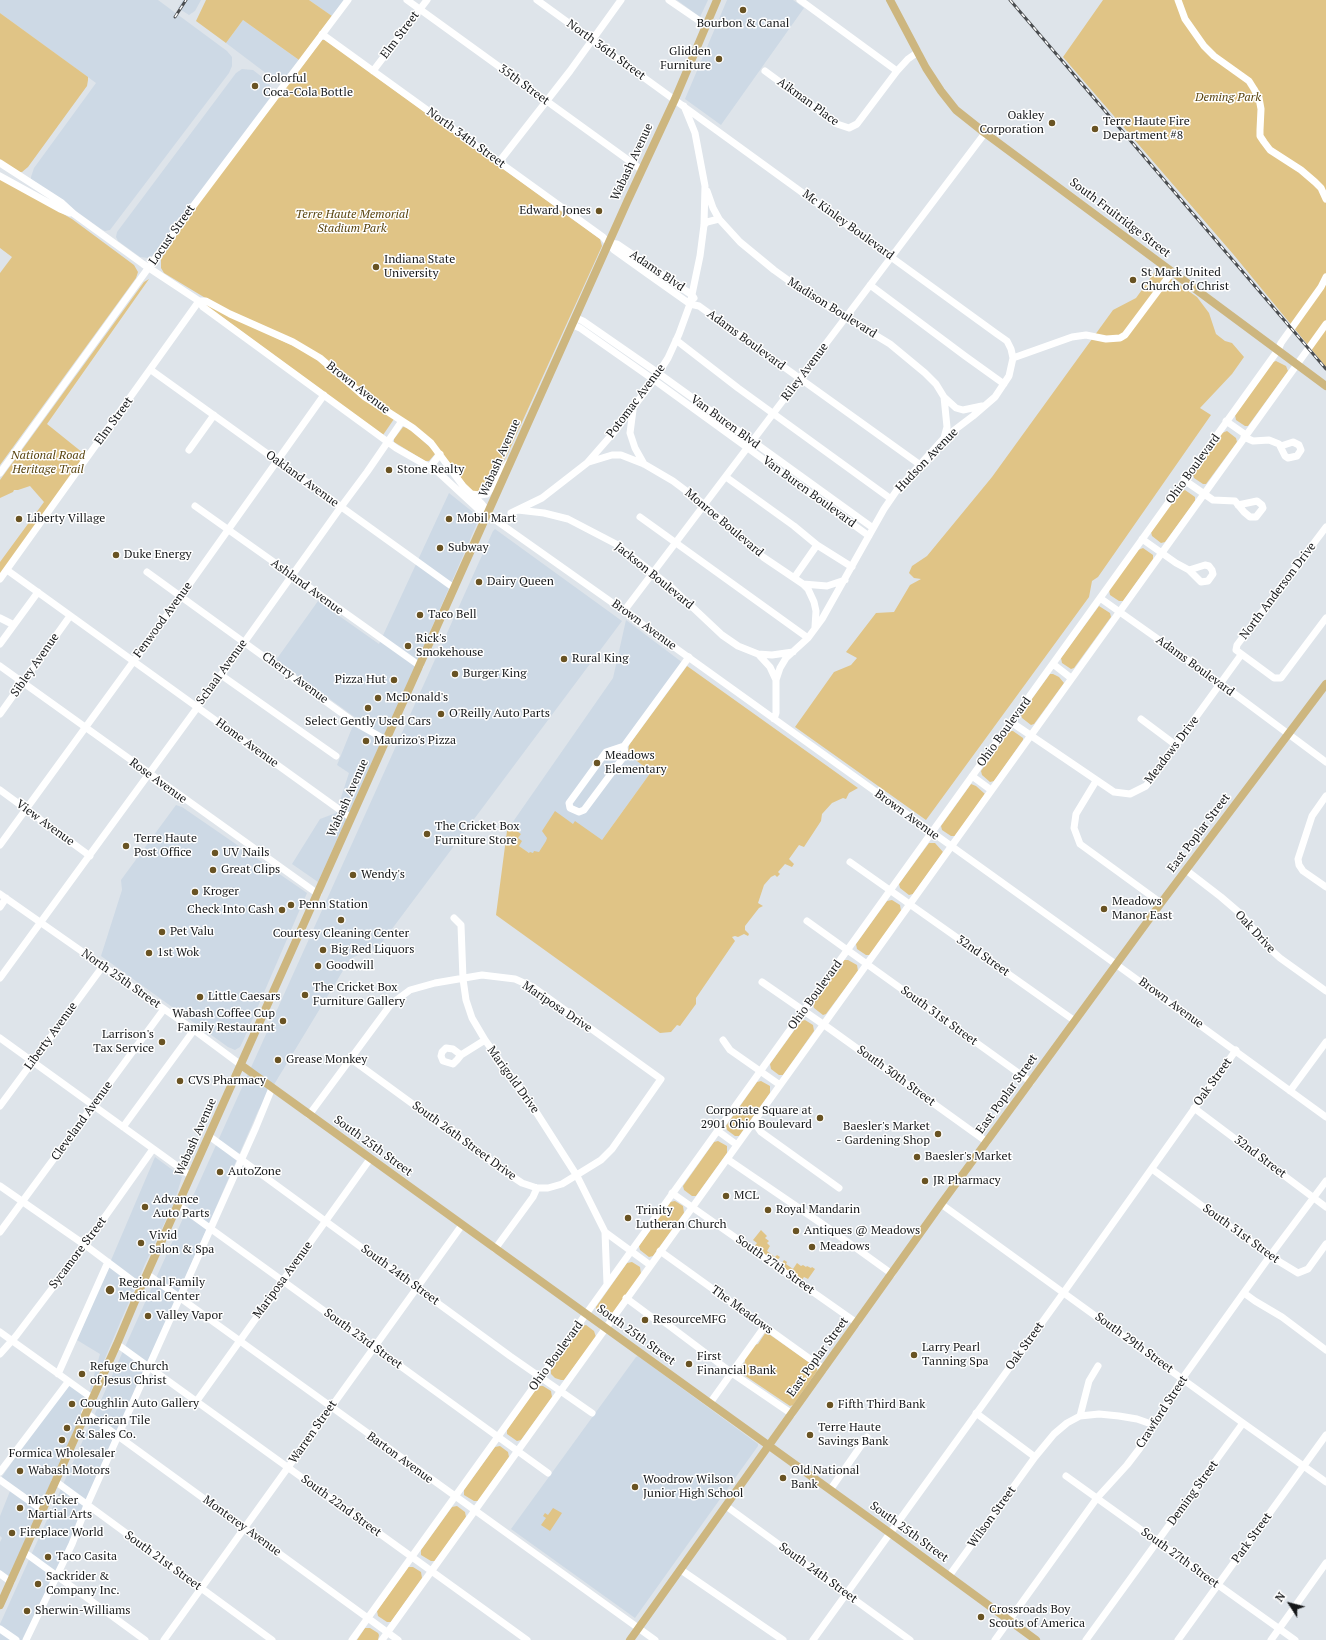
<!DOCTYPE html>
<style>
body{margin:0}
#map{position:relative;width:1326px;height:1640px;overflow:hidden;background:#dee4ea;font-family:"PT Serif",serif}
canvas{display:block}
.north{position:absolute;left:1270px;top:1584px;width:40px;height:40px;-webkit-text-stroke:3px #fff;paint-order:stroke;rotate:306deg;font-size:11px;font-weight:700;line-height:16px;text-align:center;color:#16181a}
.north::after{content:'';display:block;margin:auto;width:14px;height:18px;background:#16181a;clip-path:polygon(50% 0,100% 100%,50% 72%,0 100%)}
</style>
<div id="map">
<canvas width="1326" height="1640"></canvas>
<div class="north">N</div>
</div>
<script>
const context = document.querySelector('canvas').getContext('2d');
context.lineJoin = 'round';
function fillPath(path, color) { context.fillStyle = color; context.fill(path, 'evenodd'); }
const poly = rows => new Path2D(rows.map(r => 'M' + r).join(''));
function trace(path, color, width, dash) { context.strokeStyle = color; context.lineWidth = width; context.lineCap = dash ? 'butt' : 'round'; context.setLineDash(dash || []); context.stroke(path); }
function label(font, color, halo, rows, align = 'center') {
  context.font = font + ' "PT Serif",serif'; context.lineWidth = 3; context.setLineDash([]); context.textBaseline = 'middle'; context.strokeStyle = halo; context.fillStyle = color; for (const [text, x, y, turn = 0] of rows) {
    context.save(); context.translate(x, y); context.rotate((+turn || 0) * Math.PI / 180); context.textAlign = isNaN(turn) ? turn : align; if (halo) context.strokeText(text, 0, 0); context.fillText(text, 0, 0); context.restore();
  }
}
const built = poly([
 [0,0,158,0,227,51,232,57,232,66,229,73,110,230,105,231,101,229,31,179,31,177,34,168,96,83,0,13],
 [183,0,201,0,195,11,189,15,178,8],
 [309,0,344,0,332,16],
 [677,0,708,0,700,17],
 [727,0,793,0,804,8,721,125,685,99],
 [243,20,299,60,285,77,280,79,271,77,226,43],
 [242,69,253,70,267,81,273,90,271,98,153,255,148,258,140,257,118,241,116,237,117,232,236,73],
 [449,493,479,517,478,521,420,655,318,882,292,864,320,819,336,813,349,773,337,765,356,718,276,660,318,601,379,644],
 [495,529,622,621,380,945,350,959,258,1111,27,1640,0,1640,0,1624,493,531],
 [626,620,687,666,629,745,628,754,651,772,602,840,582,890,519,846,518,838,521,834,510,826,613,678],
 [176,805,182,807,307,893,243,1041,240,1047,235,1050,228,1047,101,956,122,890,121,880],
 [155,1157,182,1177,174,1203,145,1264,83,1410,9,1577,0,1570,0,1542,2,1538,0,1536,0,1516,12,1486,1,1478,70,1379,89,1393,100,1354,77,1340],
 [638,1356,758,1444,758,1446,635,1618,511,1529,636,1357]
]);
const green = poly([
 [206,0,309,0,332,16,299,60,243,20,226,43,196,21],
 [1103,0,1326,0,1326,367,1233,254,1063,57],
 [0,13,88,77,88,80,87,86,28,167,22,172,18,172,0,160],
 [322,40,325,40,600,239,602,246,508,453,491,486,484,492,471,491,439,449,369,397,333,365,217,305,164,273,161,268,161,259,194,209],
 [0,178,72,219,134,265,138,272,136,278,0,465,0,273,12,257,0,248],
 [1157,269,1197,297,1209,313,1216,334,1225,341,1232,343,1244,357,1232,374,1200,408,1211,415,1098,577,1092,581,1089,597,926,820,795,727,834,672,851,665,857,658,846,652,876,613,894,612,910,585,921,579,914,578,909,573,912,566,927,556,992,477,1113,310,1136,298],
 [149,279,47,424,88,457,0,579,0,562,44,502,30,486,18,490,14,490,13,492,0,498,0,480,144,282],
 [203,303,308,353,394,419,383,435],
 [1276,361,1286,366,1288,371,1248,426,1245,426,1236,420,1235,415,1273,362],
 [403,427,409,428,433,450,435,454,429,461,425,461,394,442,394,439],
 [1227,431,1236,438,1237,442,1206,484,1203,484,1194,478,1193,473,1222,433],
 [1185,490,1195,497,1195,501,1165,542,1161,543,1152,536,1151,532,1180,492],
 [1143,548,1153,555,1153,559,1123,601,1119,601,1110,595,1109,590,1138,550],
 [1099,606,1110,613,1111,617,1074,668,1071,669,1062,663,1061,658],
 [687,666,858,788,849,793,846,799,843,798,832,803,822,814,821,821,804,847,799,845,789,859,794,864,792,867,785,864,778,872,780,874,777,877,775,875,771,877,764,885,758,903,763,906,759,908,745,926,745,930,749,934,748,936,744,934,738,937,735,936,732,937,735,941,696,998,696,1004,680,1026,677,1025,671,1032,660,1033,496,915,507,831,510,826,521,834,518,838,522,841,519,846,529,853,530,852,533,853,534,851,539,852,546,841,547,838,542,831,555,811,573,824,575,821,602,840,651,772,628,754,629,745],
 [1050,674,1053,674,1059,677,1064,683,1034,724,1031,725,1022,718,1021,714],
 [1010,731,1013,731,1023,738,1023,740,994,781,990,782,982,775,981,771],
 [971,784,976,786,985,794,955,836,951,836,942,830,941,826],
 [929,843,935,843,943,852,913,894,909,895,900,888,899,884],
 [892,900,900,905,901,911,870,955,866,955,857,949,856,944,887,901],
 [844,960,848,960,857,965,858,971,826,1014,823,1015,814,1008,813,1004],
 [805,1020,813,1025,814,1031,783,1075,779,1075,771,1069,770,1064,801,1021],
 [761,1081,770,1086,770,1093,739,1136,735,1136,727,1130,726,1126,757,1082],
 [718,1141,727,1146,727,1153,696,1196,692,1196,684,1190,683,1186,714,1142],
 [675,1201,683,1206,684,1213,653,1256,649,1257,640,1250,639,1246,670,1202],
 [761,1230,767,1236,765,1238,769,1241,767,1243,770,1246,767,1251,775,1257,777,1255,780,1257,775,1263,754,1247,757,1243,753,1240],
 [784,1260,787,1262,786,1264,793,1269,797,1263,801,1266,803,1265,806,1267,807,1266,811,1268,812,1267,815,1269,808,1279,804,1277,801,1281,780,1266],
 [632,1262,640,1267,641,1274,610,1317,606,1318,596,1311,596,1307,627,1263],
 [586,1325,594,1331,596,1337,564,1380,561,1380,555,1378,551,1374,551,1370,582,1326],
 [766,1332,817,1368,817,1371,793,1405,790,1406,738,1371,745,1362,745,1358,754,1345,758,1344],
 [538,1386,543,1386,551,1391,552,1397,521,1440,517,1441,507,1434,507,1430],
 [500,1446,508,1452,509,1457,478,1501,474,1501,464,1495,464,1490,495,1447],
 [457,1506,465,1512,466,1517,435,1561,431,1561,421,1555,421,1550,452,1507],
 [553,1508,562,1513,550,1531,541,1525,546,1518,543,1516,545,1513,548,1515],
 [408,1567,413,1567,421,1572,422,1578,391,1622,387,1622,378,1616,377,1611],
 [365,1628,370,1628,378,1633,379,1635,378,1640,357,1640]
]);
const minor = poly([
 [407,0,642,170],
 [537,0,997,334,1007,341,1011,349,1013,358],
 [669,0,707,26],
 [800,0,897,71,908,59,918,52],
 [1178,0,1185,19,1204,46,1214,56,1249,81,1254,89,1259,98,1261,109,1260,130,1260,136,1264,142,1270,150,1301,170,1315,182,1321,188,1326,199],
 [322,34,603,237,614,250,649,275,690,304,699,306,919,464],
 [373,71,427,0],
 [765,71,837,124,849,128,857,124,897,71],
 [499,162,570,71,621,0],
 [0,163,62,203,74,214,143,264,199,301,203,307,396,448,438,472,478,509,488,513],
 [0,176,60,209,70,213],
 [707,191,713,208,719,219],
 [704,225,707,222,719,219,740,242,774,270,806,293,890,344,925,373,936,384,944,397,947,427,944,438],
 [609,243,617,244,692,295,694,298],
 [870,285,965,356,1004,384],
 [199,301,206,301,230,314,293,342,320,358,365,397,413,428,431,443,463,486,481,503,494,519,624,611,1117,965,1326,1117],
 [576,318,583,321,658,373,873,528],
 [573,325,580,328,654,380,869,536],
 [676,340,738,388,891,499],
 [151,370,454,588],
 [944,397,956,408,963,410,982,406],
 [633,410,630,433,635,448,644,464],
 [1226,421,1246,435],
 [1244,437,1253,441,1269,440,1279,444,1285,456,1288,458,1297,456,1301,450,1299,445,1293,442,1281,446],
 [189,450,214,415],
 [589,462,612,455,621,455,644,464,673,481,705,505,763,557,803,584,808,589,814,602,816,611,815,627],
 [430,467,440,454],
 [0,473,191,209,348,0],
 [726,477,794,526,817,545,852,567],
 [1184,480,1213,500,1235,501,1244,512,1250,517,1256,517,1263,508,1262,505,1257,501,1238,505],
 [471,494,480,495,487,494,508,463],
 [195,506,420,666],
 [518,510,544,513,568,519,616,544,671,587,722,635,738,646,758,654,770,667,776,680],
 [511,513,542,498,587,463,615,431,654,380,668,358,679,334,690,304,700,256,704,225,705,186,695,133,684,106],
 [640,517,808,638],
 [1326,527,1237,645,1236,650,1274,678,1281,678,1326,618],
 [1142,539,1176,563,1189,570,1201,582,1208,581,1213,574,1212,570,1209,566,1205,565,1189,570],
 [7,570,351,818],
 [147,572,354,722,386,740],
 [794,578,817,545],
 [0,579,199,301],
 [803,584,827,586,845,580],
 [1100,598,1220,683,1326,762],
 [624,611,985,133],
 [0,618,14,625],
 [0,644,38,592],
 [758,654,772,655,793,652],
 [1053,664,1071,678],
 [0,666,318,894],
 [221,675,336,756],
 [0,714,70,616],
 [774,719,776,713,776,680,780,668,786,658,808,638,822,619,884,509,897,490,944,438,973,416,995,397,1009,376,1013,358,1072,337,1086,335,1106,339,1120,338,1125,335,1172,272],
 [1141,719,1177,746],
 [1011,722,1114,792,1130,794,1146,786,1241,655],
 [624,746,625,755,584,810,579,812,570,808,569,803,606,752,624,746,689,657],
 [972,776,991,790],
 [1096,781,1076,814,1074,828,1080,844,1161,903],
 [0,790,90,856],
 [1326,796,1312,816,1298,859,1299,865,1303,871,1326,887],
 [0,845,181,596,324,395],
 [850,862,1075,1021],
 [1186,870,1221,897,1242,915,1270,949,1280,958,1326,991],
 [0,894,194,1030,241,1065],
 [0,907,6,898],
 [454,918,461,925,463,979,466,1000,472,1018,485,1040,531,1104,577,1176,605,1232,607,1284],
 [807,921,1031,1082],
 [0,978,221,675,338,511,367,472,402,421],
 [762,982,830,1029,987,1142],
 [0,1038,191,1176],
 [723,1040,730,1050,780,1085],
 [461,1055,457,1060,453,1064,443,1061,441,1056,442,1052,446,1048,453,1049,461,1055,485,1040],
 [1290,1091,1326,1042],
 [0,1106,103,966],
 [1194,1108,1326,1207],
 [309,1115,391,1004,410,990,435,983,482,975,515,979,533,987,661,1079,612,1149,601,1160,562,1184,548,1188,537,1188,522,1183,510,1175,351,1059],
 [754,1122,761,1132,839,1188],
 [123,1127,194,1030],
 [718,1131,737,1145],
 [209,1136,510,1356,592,1413],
 [727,1159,831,1230,892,1274],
 [1152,1169,1270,1256,1298,1273,1308,1269,1326,1244],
 [0,1186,85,1245,141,1287],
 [672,1193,857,1323],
 [941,1204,1243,1423,1326,1482],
 [178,1205,548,1473],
 [0,1232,164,1009],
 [605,1232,650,1265],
 [495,1249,533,1197,537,1188],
 [660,1251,824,1369],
 [147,1274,655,1640],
 [1244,1293,1255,1301,1282,1317,1326,1350],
 [626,1298,657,1321,663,1321,732,1373,792,1414],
 [0,1332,92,1398],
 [117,1344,527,1640],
 [0,1354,16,1336,85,1245,153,1149],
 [58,1374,108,1262],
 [196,1402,370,1159],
 [710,1403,765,1326],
 [85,1412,398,1640],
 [976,1413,1035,1457],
 [1080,1416,1099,1414,1119,1416,1137,1419,1154,1425],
 [0,1472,68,1382],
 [1066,1476,1295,1640],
 [0,1480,42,1510],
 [55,1481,272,1640],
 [830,1490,867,1437],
 [726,1506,910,1640],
 [24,1552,145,1640],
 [681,1570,783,1640],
 [0,1574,11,1582],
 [949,1576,1035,1457,1054,1434,1067,1423,1080,1416,1089,1381,1098,1366],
 [0,1629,16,1640],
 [26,1640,72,1544,87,1505,256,1127,272,1088],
 [164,1640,462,1225],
 [352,1640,1278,350,1281,343,1321,287,1326,277],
 [382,1640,1326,324],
 [813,1640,1064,1292,1236,1050],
 [995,1640,1097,1498,1127,1465,1140,1448,1182,1379,1270,1256,1326,1181],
 [1086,1640,1243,1423],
 [1178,1640,1326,1435],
 [1271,1640,1326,1563]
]);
const major = poly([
 [890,0,926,68,941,91,956,110,985,133,1326,386],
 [241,1065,890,1533,1036,1640],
 [0,1605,117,1344,141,1287,627,202,675,99,717,0],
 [630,1640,941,1204,1161,903,1326,684]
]);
const rail = poly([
 [1010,0,1326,369],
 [175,17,186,0]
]);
const markers = [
 [743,10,4,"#695323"],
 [719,59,4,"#695323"],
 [255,86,4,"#695323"],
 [1052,123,4,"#695323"],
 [1095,129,4,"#695323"],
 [599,211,4,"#695323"],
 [376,267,4,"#695323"],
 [1133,280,4,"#695323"],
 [389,470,4,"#695323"],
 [19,519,4,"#695323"],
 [449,519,4,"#695323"],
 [440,548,4,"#695323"],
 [116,555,4,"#695323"],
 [479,582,4,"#695323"],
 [420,615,4,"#695323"],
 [408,646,4,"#695323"],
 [564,659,4,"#695323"],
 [455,674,4,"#695323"],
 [394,680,4,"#695323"],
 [378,698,4,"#695323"],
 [368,708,4,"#695323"],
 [441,714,4,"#695323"],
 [366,741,4,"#695323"],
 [597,763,4,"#695323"],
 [427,834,4,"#695323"],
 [126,846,4,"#695323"],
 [215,853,4,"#695323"],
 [213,870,4,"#695323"],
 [353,875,4,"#695323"],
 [195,892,4,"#695323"],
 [291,905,4,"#695323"],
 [1104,909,4,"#695323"],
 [282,910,4,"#695323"],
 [341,920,4,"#695323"],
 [162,932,4,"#695323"],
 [323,950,4,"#695323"],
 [149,953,4,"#695323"],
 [318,966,4,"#695323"],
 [305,995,4,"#695323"],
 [200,997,4,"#695323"],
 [283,1021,4,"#695323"],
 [162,1042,4,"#695323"],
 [278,1060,4,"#695323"],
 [180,1081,4,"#695323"],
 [820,1118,4,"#695323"],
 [938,1134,4,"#695323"],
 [917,1157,4,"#695323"],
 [220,1172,4,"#695323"],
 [925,1181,4,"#695323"],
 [726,1196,4,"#695323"],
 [145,1207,4,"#695323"],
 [768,1210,4,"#695323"],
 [628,1218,4,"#695323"],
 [796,1231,4,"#695323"],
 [141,1243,4,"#695323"],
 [812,1247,4,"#695323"],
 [110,1290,5,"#695323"],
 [148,1316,4,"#695323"],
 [645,1320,4,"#695323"],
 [914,1355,4,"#695323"],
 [689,1364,4,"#695323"],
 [82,1374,4,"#695323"],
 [72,1404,4,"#695323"],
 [830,1405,4,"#695323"],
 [67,1428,4,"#695323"],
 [810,1435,4,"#695323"],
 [62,1440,4,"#695323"],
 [20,1471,4,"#695323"],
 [783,1478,4,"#695323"],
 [635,1487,4,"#695323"],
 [20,1508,4,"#695323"],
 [12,1533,4,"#695323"],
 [48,1557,4,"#695323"],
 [38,1584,4,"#695323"],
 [27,1611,4,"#695323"],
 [981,1617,4,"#695323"]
];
const poiNames = [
 ["Bourbon & Canal",743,24,"center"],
 ["Glidden",711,52,"right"],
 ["Furniture",711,66,"right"],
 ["Colorful",263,79],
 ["Coca-Cola Bottle",263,93],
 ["Oakley",1044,116,"right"],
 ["Corporation",1044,130,"right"],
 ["Terre Haute Fire",1103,122],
 ["Department #8",1103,136],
 ["Edward Jones",591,211,"right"],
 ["Indiana State",384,260],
 ["University",384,274],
 ["St Mark United",1141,273],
 ["Church of Christ",1141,287],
 ["Stone Realty",397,470],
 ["Liberty Village",27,519],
 ["Mobil Mart",457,519],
 ["Subway",448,548],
 ["Duke Energy",124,555],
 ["Dairy Queen",487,582],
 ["Taco Bell",428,615],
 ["Rick's",416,639],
 ["Smokehouse",416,653],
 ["Rural King",572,659],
 ["Burger King",463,674],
 ["Pizza Hut",386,680,"right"],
 ["McDonald's",386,698],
 ["O'Reilly Auto Parts",449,714],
 ["Select Gently Used Cars",368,722,"center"],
 ["Maurizo's Pizza",374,741],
 ["Meadows",605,756],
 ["Elementary",605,770],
 ["The Cricket Box",435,827],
 ["Furniture Store",435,841],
 ["Terre Haute",134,839],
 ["Post Office",134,853],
 ["UV Nails",223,853],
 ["Great Clips",221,870],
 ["Wendy's",361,875],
 ["Kroger",203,892],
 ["Meadows",1112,902],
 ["Manor East",1112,916],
 ["Penn Station",299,905],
 ["Check Into Cash",274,910,"right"],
 ["Pet Valu",170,932],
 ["Courtesy Cleaning Center",341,934,"center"],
 ["Big Red Liquors",331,950],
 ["1st Wok",157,953],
 ["Goodwill",326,966],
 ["The Cricket Box",313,988],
 ["Furniture Gallery",313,1002],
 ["Little Caesars",208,997],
 ["Wabash Coffee Cup",275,1014,"right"],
 ["Family Restaurant",275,1028,"right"],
 ["Larrison's",154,1035,"right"],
 ["Tax Service",154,1049,"right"],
 ["Grease Monkey",286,1060],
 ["CVS Pharmacy",188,1081],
 ["Corporate Square at",812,1111,"right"],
 ["2901 Ohio Boulevard",812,1125,"right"],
 ["Baesler's Market",930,1127,"right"],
 ["- Gardening Shop",930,1141,"right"],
 ["Baesler's Market",925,1157],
 ["AutoZone",228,1172],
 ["JR Pharmacy",933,1181],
 ["MCL",734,1196],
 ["Advance",153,1200],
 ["Auto Parts",153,1214],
 ["Royal Mandarin",776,1210],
 ["Trinity",636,1211],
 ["Lutheran Church",636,1225],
 ["Antiques @ Meadows",804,1231],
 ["Vivid",149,1236],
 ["Salon & Spa",149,1250],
 ["Meadows",820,1247],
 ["Regional Family",119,1283],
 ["Medical Center",119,1297],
 ["Valley Vapor",156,1316],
 ["ResourceMFG",653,1320],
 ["Larry Pearl",922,1348],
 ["Tanning Spa",922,1362],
 ["First",697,1357],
 ["Financial Bank",697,1371],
 ["Refuge Church",90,1367],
 ["of Jesus Christ",90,1381],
 ["Coughlin Auto Gallery",80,1404],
 ["Fifth Third Bank",838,1405],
 ["American Tile",75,1421],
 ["& Sales Co.",75,1435],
 ["Terre Haute",818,1428],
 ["Savings Bank",818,1442],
 ["Formica Wholesaler",62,1454,"center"],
 ["Wabash Motors",28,1471],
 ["Old National",791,1471],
 ["Bank",791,1485],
 ["Woodrow Wilson",643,1480],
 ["Junior High School",643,1494],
 ["McVicker",28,1501],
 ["Martial Arts",28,1515],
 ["Fireplace World",20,1533],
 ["Taco Casita",56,1557],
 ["Sackrider &",46,1577],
 ["Company Inc.",46,1591],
 ["Crossroads Boy",989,1610],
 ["Scouts of America",989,1624],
 ["Sherwin-Williams",35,1611]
];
const streetNames = [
 ["Elm Street",400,35,-53],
 ["North 36th Street",606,50,36],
 ["35th Street",524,85,36],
 ["Aikman Place",808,102,36],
 ["North 34th Street",466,138,36],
 ["Wabash Avenue",632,162,-65],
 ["South Fruitridge Street",1120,218,37],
 ["Mc Kinley Boulevard",848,225,36],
 ["Locust Street",172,235,-55],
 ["Adams Blvd",657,271,34],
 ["Madison Boulevard",832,308,32],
 ["Adams Boulevard",746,340,36],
 ["Riley Avenue",805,372,-53],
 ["Brown Avenue",358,388,38],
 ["Potomac Avenue",636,401,-53],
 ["Elm Street",114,421,-54],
 ["Van Buren Blvd",725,422,36],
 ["Wabash Avenue",500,458,-66],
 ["Hudson Avenue",927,460,-46],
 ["Ohio Boulevard",1193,469,-54],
 ["Oakland Avenue",302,479,36],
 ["Van Buren Boulevard",809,492,36],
 ["Monroe Boulevard",724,523,40],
 ["Jackson Boulevard",654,576,39],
 ["Ashland Avenue",307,587,36],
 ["North Anderson Drive",1278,591,-53],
 ["Fenwood Avenue",163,620,-54],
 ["Brown Avenue",644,625,36],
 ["Sibley Avenue",35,665,-55],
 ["Adams Boulevard",1195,666,36],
 ["Schaal Avenue",222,672,-54],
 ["Cherry Avenue",295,678,36],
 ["Ohio Boulevard",1004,732,-54],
 ["Home Avenue",247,743,36],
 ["Meadows Drive",1172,750,-53],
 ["Rose Avenue",158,781,36],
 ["Wabash Avenue",348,798,-66],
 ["Brown Avenue",907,815,36],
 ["View Avenue",45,823,36],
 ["East Poplar Street",1199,833,-53],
 ["Oak Drive",1255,932,47],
 ["32nd Street",983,956,35],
 ["North 25th Street",121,979,35],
 ["Ohio Boulevard",815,995,-54],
 ["Brown Avenue",1171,1003,36],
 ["Mariposa Drive",557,1007,34],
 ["South 31st Street",939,1016,36],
 ["Liberty Avenue",51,1036,-54],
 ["South 30th Street",896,1076,36],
 ["Marigold Drive",513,1080,54],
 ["Oak Street",1213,1082,-54],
 ["East Poplar Street",1007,1094,-54],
 ["Cleveland Avenue",82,1121,-54],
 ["Wabash Avenue",196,1137,-66],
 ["South 26th Street Drive",464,1141,36],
 ["South 25th Street",373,1146,36],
 ["32nd Street",1260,1157,37],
 ["South 31st Street",1241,1234,36],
 ["Sycamore Street",78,1253,-53],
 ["South 27th Street",775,1265,35],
 ["South 24th Street",400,1275,36],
 ["Mariposa Avenue",283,1280,-54],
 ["The Meadows",742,1310,36],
 ["South 25th Street",636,1335,36],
 ["South 23rd Street",363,1339,36],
 ["South 29th Street",1134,1343,36],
 ["Oak Street",1025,1346,-54],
 ["Ohio Boulevard",556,1356,-54],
 ["East Poplar Street",818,1357,-54],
 ["Crawford Street",1162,1412,-57],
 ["Warren Street",313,1432,-55],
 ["Barton Avenue",400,1458,36],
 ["Deming Street",1193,1493,-54],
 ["South 22nd Street",341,1506,36],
 ["Wilson Street",992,1517,-54],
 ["Monterey Avenue",242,1526,36],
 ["South 25th Street",909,1532,36],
 ["Park Street",1252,1538,-54],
 ["South 27th Street",1180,1558,36],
 ["South 21st Street",163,1561,36],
 ["South 24th Street",818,1573,36]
];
const parkNames = [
 ["Deming Park",1228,98],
 ["Terre Haute Memorial",352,215],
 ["Stadium Park",352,229],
 ["National Road",48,456],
 ["Heritage Trail",48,470]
];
fillPath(built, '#cdd9e5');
fillPath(green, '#e0c486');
trace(minor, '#fff', 7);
trace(major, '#cdb67f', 8);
trace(rail, '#4a4d50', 3);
trace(rail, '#fff', 1.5, [4.5]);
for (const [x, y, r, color] of markers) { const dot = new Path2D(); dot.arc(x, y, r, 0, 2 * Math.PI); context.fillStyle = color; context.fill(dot); trace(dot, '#fff', 1.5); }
label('12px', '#16181a', '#fff', poiNames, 'left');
label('12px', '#16181a', '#fff', streetNames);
label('italic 12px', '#59440f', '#fff', parkNames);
</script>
